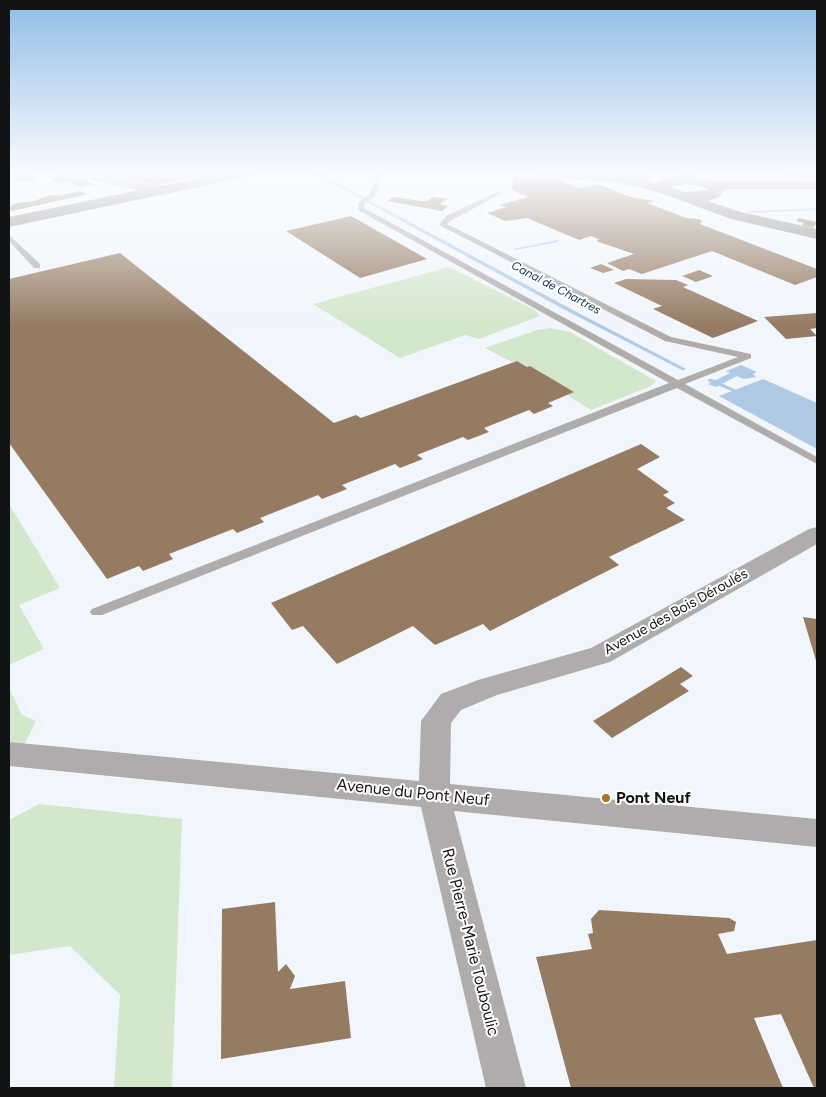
<!DOCTYPE html>
<meta charset="utf-8">
<style>
body{margin:0}
#map{position:relative;width:826px;height:1097px;overflow:hidden;background:#f1f6fc;font-family:Figtree,sans-serif}
canvas{display:block}
.frame{position:absolute;inset:0;border:10px solid #121315;pointer-events:none}
</style>
<div id="map">
<canvas width="826" height="1097"></canvas>
<div class="frame"></div>
</div>
<script>
const context = document.querySelector('canvas').getContext('2d');
context.lineJoin = 'round';
function fillPath(path, color) { context.fillStyle = color; context.fill(path, 'evenodd'); }
const poly = rows => new Path2D(rows.map(r => 'M' + r).join(''));
function trace(path, color, width, dash) { context.strokeStyle = color; context.lineWidth = width; context.lineCap = dash ? 'butt' : 'round'; context.setLineDash(dash || []); context.stroke(path); }
function label(font, color, halo, rows, align = 'center') {
  context.font = font + ' Figtree,sans-serif'; context.lineWidth = 4; context.setLineDash([]); context.textBaseline = 'middle'; context.strokeStyle = halo; context.fillStyle = color; for (const [text, x, y, turn = 0] of rows) {
    context.save(); context.translate(x, y); context.rotate((+turn || 0) * Math.PI / 180); context.textAlign = isNaN(turn) ? turn : align; if (halo) context.strokeText(text, 0, 0); context.fillText(text, 0, 0); context.restore();
  }
}
const green = poly([
 [449,267,535,310,540,316,479,339,465,335,400,358,313,304],
 [551,328,570,332,656,381,651,386,591,410,567,395,574,392,517,361,512,362,485,348,537,330],
 [9,504,60,588,19,605,44,649,9,665],
 [9,688,22,715,36,721,24,745,9,743],
 [39,804,182,819,172,1088,114,1088,120,995,70,946,9,955,9,820]
]);
const water = poly([
 [741,365,757,372,753,374,756,377,744,379,737,376,716,387,708,384,730,373,726,371],
 [763,379,817,403,817,449,719,396]
]);
const stream = poly([
 [309,173,319,173,571,309,686,369,684,370,682,370,567,311,317,175,309,173],
 [817,208,817,210,750,213,748,212,750,211,817,208],
 [557,240,558,240,558,242,515,250,513,249,557,240],
 [708,379,712,379,743,393,743,394,739,394,708,381,708,379]
]);
const building = poly([
 [9,173,25,173,38,179,26,182,14,179,19,177,9,177],
 [103,173,208,173,208,174,156,185],
 [817,173,817,177,806,180,787,174],
 [64,175,73,179,79,178,94,184,82,187,69,183,74,182,59,183,51,179],
 [513,177,557,179,580,188,598,184,631,197,655,201,647,203,686,218,699,219,702,221,700,224,817,269,817,277,795,285,712,251,642,274,629,269,623,271,607,263,634,254,596,241,600,240,591,236,579,240,527,218,505,221,487,213,506,207,500,205,528,197,512,190],
 [80,191,88,194,12,211,9,209,9,206,14,206,11,205,18,203,34,201,51,195,64,196,62,195],
 [394,197,421,201,427,201,433,197,447,199,440,204,448,206,442,211,387,201],
 [351,216,427,259,360,278,286,231],
 [799,218,817,222,817,223,812,228,802,225,804,223,796,221],
 [120,253,334,423,356,415,361,418,517,361,527,367,530,366,574,392,548,403,553,406,534,414,529,410,484,428,489,432,468,440,463,437,417,455,423,459,400,468,395,464,342,485,347,489,322,499,318,495,260,518,264,522,237,533,233,529,169,554,173,559,143,571,139,566,107,579,9,443,9,279],
 [601,264,610,268,614,270,603,273,590,268],
 [699,270,713,276,696,282,682,276],
 [626,279,676,280,688,285,683,287,758,321,713,338,653,309,662,306,614,283],
 [817,313,817,328,810,329,817,336,786,339,764,317],
 [641,444,660,457,637,469,669,492,663,495,675,503,666,508,685,520,609,557,619,565,490,631,483,624,435,645,413,626,337,664,303,626,292,630,271,603],
 [803,617,817,619,817,664],
 [681,667,693,676,680,684,689,691,612,738,593,721],
 [275,902,278,972,286,964,295,976,290,989,345,981,351,1038,221,1059,222,909],
 [599,910,729,918,736,922,734,931,718,934,727,954,817,940,817,1088,814,1088,781,1014,754,1018,783,1088,571,1088,536,957,592,949,588,934,593,933,591,919]
]);
const lane = poly([
 [378,173,384,173,375,196,364,204,364,208,678,380,738,357,665,341,439,225,446,216,497,192,501,192,501,194,452,220,447,224,671,337,751,354,751,358,685,384,817,457,817,464,677,388,102,615,92,615,90,612,92,609,669,383,358,210,358,203,369,195,378,173],
 [674,173,684,173,692,177,689,179,674,173],
 [9,235,40,264,40,268,34,268,9,241,9,235]
]);
const street = poly([
 [72,173,96,173,155,186,161,192,155,196,147,192,74,176,72,173],
 [817,527,817,544,610,662,497,695,461,710,451,723,450,784,817,819,817,847,454,811,526,1088,486,1088,421,807,9,766,9,742,419,781,421,721,441,694,478,680,591,648,809,529,817,527]
]);
const secondary = poly([
 [223,173,252,173,245,177,9,227,9,217,223,173],
 [539,173,610,173,644,176,649,177,650,182,657,183,663,179,686,176,713,181,817,181,817,189,724,189,719,197,708,201,741,212,817,229,817,239,731,219,658,192,621,183,546,177,539,173],
 [686,184,703,187,709,190,685,192,671,187,686,184]
]);
const markers = [
 [606,798,5,"#a7752c"]
];
const farWaternames = [
 ["Canal de Chartres",556,288,28]
];
const streetNames = [
 ["Avenue des Bois Déroulés",676,612,-29]
];
const nearStreetnames = [
 ["Avenue du Pont Neuf",413,793,6],
 ["Rue Pierre-Marie Touboulic",470,942,76]
];
const nearPoinames = [
 ["Pont Neuf",616,798]
];
fillPath(green, '#d3e7cc');
fillPath(water, '#b0cae5');
fillPath(stream, '#b0cae5');
fillPath(building, '#947b62');
fillPath(lane, '#b0acac');
fillPath(street, '#b0acac');
fillPath(secondary, '#8e8988');
const sky = context.createLinearGradient(0, 0, 0, 327);
sky.addColorStop(0, '#91bde7');
sky.addColorStop(0.53, '#f9fbfe');
sky.addColorStop(1, '#f9fbfe00');
context.fillStyle = sky;
context.fillRect(0, 0, 826, 327);
for (const [x, y, r, color] of markers) { const dot = new Path2D(); dot.arc(x, y, r, 0, 2 * Math.PI); context.fillStyle = color; context.fill(dot); trace(dot, '#fff', 2); }
label('italic 12px', '#0b3256', '#fff', farWaternames);
label('14px', '#121315', '#fff', streetNames);
label('16px', '#121315', '#fff', nearStreetnames);
label('bold 16px', '#121315', '#fff', nearPoinames, 'left');
</script>
